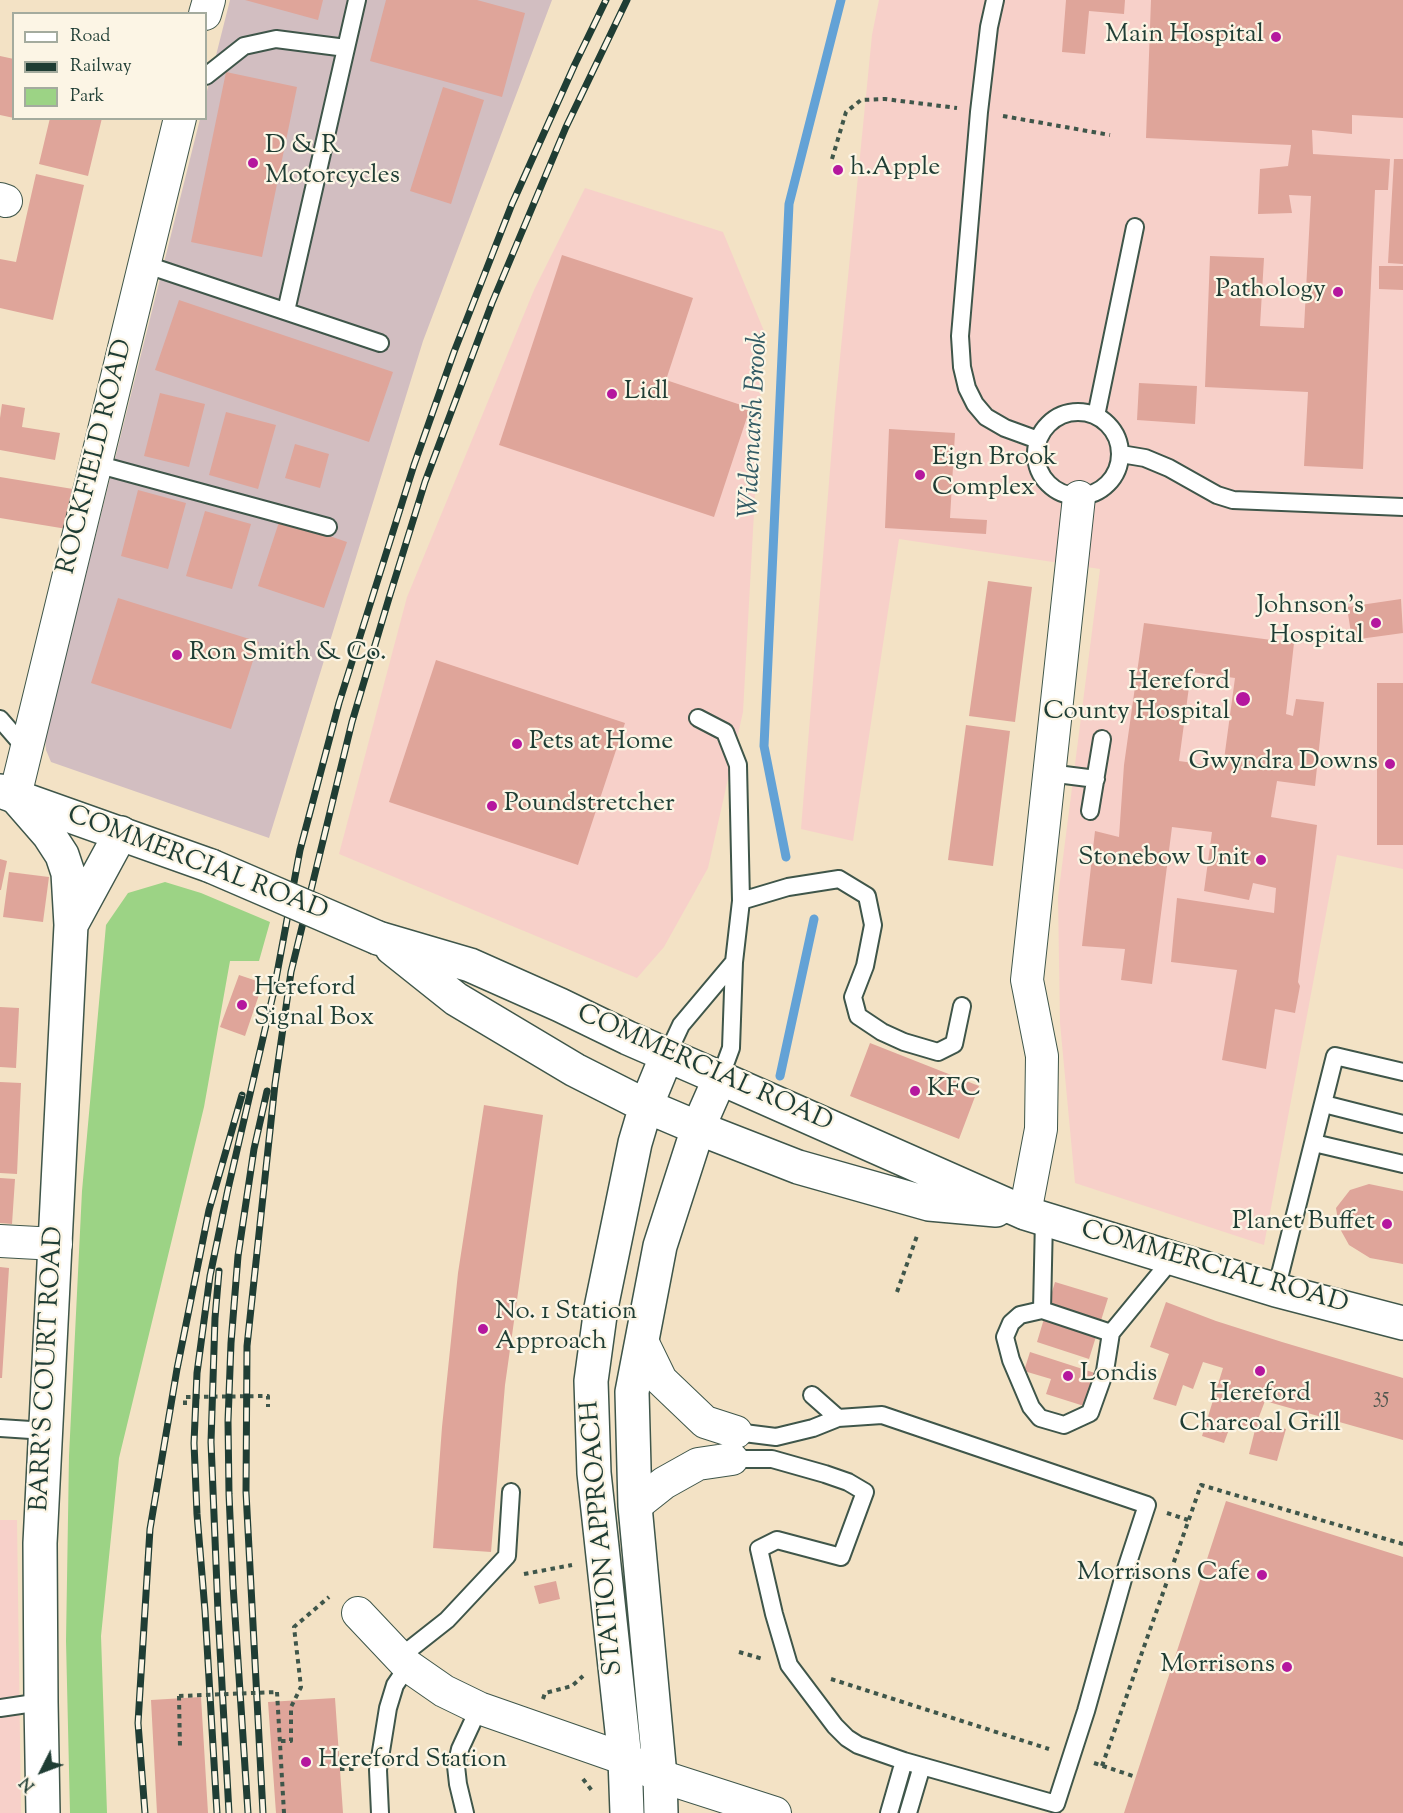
<!DOCTYPE html>
<style>
body{margin:0}
#map{position:relative;width:1403px;height:1813px;overflow:hidden;background:#f3e2c5;font-family:"Sorts Mill Goudy",serif}
canvas{display:block}
.legend{position:absolute;left:12px;top:12px;width:195px;height:108px;box-sizing:border-box;background:#fcf5e5;border:2px solid #a4ab9e;margin:0;padding:8px 10px;list-style:none;font-size:18px;color:#1f3d34}
.legend li{display:flex;align-items:center;gap:12px;height:30px}
.legend b{width:30px;border:2px solid #a4ab9e}
.north{position:absolute;left:12px;top:1741px;width:60px;height:60px;-webkit-text-stroke:4px #fcf5e5;paint-order:stroke;rotate:228deg;font-size:16px;font-weight:700;line-height:24px;text-align:center;color:#1f3d34}
.north::after{content:'';display:block;margin:auto;width:21px;height:27px;background:#1f3d34;clip-path:polygon(50% 0,100% 100%,50% 72%,0 100%)}
</style>
<div id="map">
<canvas width="1403" height="1813"></canvas>
<ul class="legend">
<li><b style="height:8px;background:#fff"></b>Road</li>
<li><b style="height:8px;background:#1f3d34"></b>Railway</li>
<li><b style="height:16px;background:#9cd385"></b>Park</li>
</ul>
<div class="north">N</div>
</div>
<script>
const context = document.querySelector('canvas').getContext('2d');
context.lineJoin = 'round';
function fillPath(path, color) { context.fillStyle = color; context.fill(path, 'evenodd'); }
const poly = rows => new Path2D(rows.map(r => 'M' + r).join(''));
function trace(path, color, width, dash) { context.strokeStyle = color; context.lineWidth = width; context.lineCap = dash ? 'butt' : 'round'; context.setLineDash(dash || []); context.stroke(path); }
function label(font, color, halo, rows, align = 'center') {
  context.font = font + ' "Sorts Mill Goudy",serif'; context.lineWidth = 4.5; context.setLineDash([]); context.textBaseline = 'middle'; context.strokeStyle = halo; context.fillStyle = color; for (const [text, x, y, turn = 0] of rows) {
    context.save(); context.translate(x, y); context.rotate((+turn || 0) * Math.PI / 180); context.textAlign = isNaN(turn) ? turn : align; if (halo) context.strokeText(text, 0, 0); context.fillText(text, 0, 0); context.restore();
  }
}
const built = poly([
 [879,0,1403,0,1403,869,1337,855,1264,1245,1075,1183,1060,1023,1058,897,1100,569,899,539,853,841,801,829,835,408,872,35],
 [585,188,723,232,764,331,743,712,708,868,664,947,637,978,339,854,407,597,534,290],
 [0,1520,17,1520,21,1813,0,1813]
]);
const industrial = poly([
 [230,0,552,0,423,341,269,838,51,762,46,750,45,738,200,119,206,118,206,95]
]);
const green = poly([
 [165,882,201,893,270,922,259,961,230,961,204,1107,119,1458,101,1636,107,1813,70,1813,66,1641,69,1456,82,1191,106,925,128,893]
]);
const stream = poly([
 [786,857,764,746,789,204,841,0],
 [780,1076,814,919]
]);
const building = poly([
 [245,0,323,0,318,20],
 [386,0,477,0,525,13,502,97,370,61],
 [1066,0,1125,0,1124,14,1089,11,1085,54,1062,52],
 [1151,0,1403,0,1403,118,1352,115,1352,134,1312,130,1313,154,1390,159,1388,190,1375,190,1363,469,1304,466,1308,392,1205,387,1210,256,1264,258,1260,326,1304,328,1311,196,1289,195,1292,213,1258,214,1260,169,1288,166,1291,145,1146,138],
 [0,56,14,59,14,118,0,115],
 [226,72,297,87,262,257,191,242],
 [443,87,484,100,451,204,410,191],
 [50,118,102,118,88,176,39,164],
 [1394,159,1403,159,1403,264,1388,263],
 [36,174,84,185,53,320,0,308,0,259,16,262],
 [562,255,693,298,666,380,750,408,714,517,499,445],
 [1379,266,1403,266,1403,290,1379,289],
 [179,300,393,372,369,442,155,370],
 [1139,383,1197,386,1195,424,1137,420],
 [160,393,205,404,189,467,144,456],
 [2,404,25,408,22,427,60,433,55,460,0,450,0,418],
 [226,412,276,425,258,489,209,475],
 [889,429,955,433,950,518,987,520,986,534,885,528],
 [295,444,329,454,320,488,285,478],
 [0,477,79,490,73,530,0,518],
 [138,490,186,503,168,569,121,556],
 [205,511,251,524,232,589,186,576],
 [280,519,347,542,324,608,258,586],
 [988,581,1032,587,1015,722,969,716],
 [118,598,259,642,231,729,91,683],
 [1401,599,1403,633,1352,640,1347,607],
 [1144,623,1294,643,1286,714,1293,716,1296,699,1324,702,1315,786,1277,781,1271,817,1317,825,1298,982,1300,986,1295,1013,1275,1009,1266,1069,1222,1060,1237,970,1171,962,1177,898,1274,913,1276,888,1253,883,1249,900,1204,891,1212,832,1172,827,1152,984,1121,980,1125,949,1082,946,1095,831,1119,837,1124,765],
 [1191,672,1235,678,1223,767,1179,761],
 [436,660,625,723,578,865,389,802],
 [1377,683,1403,683,1403,845,1377,845],
 [966,725,1010,731,993,866,948,860],
 [0,859,7,861,1,890,0,890],
 [9,872,49,877,43,922,3,917],
 [239,975,263,983,245,1036,220,1027],
 [0,1007,19,1008,16,1068,0,1067],
 [870,1043,979,1086,959,1139,850,1096],
 [0,1082,21,1083,17,1174,0,1173],
 [484,1105,543,1115,505,1385,491,1552,433,1548,442,1427,458,1273],
 [0,1178,15,1179,12,1224,0,1223],
 [1369,1184,1403,1191,1403,1264,1370,1258,1349,1245,1339,1227,1336,1208,1350,1190],
 [0,1267,9,1268,2,1378,0,1378],
 [1055,1282,1108,1298,1089,1359,1037,1342],
 [1166,1302,1216,1321,1282,1342,1403,1378,1403,1440,1265,1401,1257,1422,1286,1429,1277,1461,1249,1454,1255,1430,1232,1421,1224,1443,1202,1436,1223,1368,1203,1362,1193,1389,1183,1385,1176,1406,1153,1399,1169,1354,1150,1347],
 [1030,1352,1095,1373,1084,1406,1046,1394,1051,1379,1024,1371],
 [1226,1501,1403,1557,1403,1813,1124,1813],
 [556,1581,560,1599,539,1604,534,1586],
 [201,1697,208,1813,157,1813,151,1700],
 [335,1698,343,1813,276,1813,268,1702]
]);
const path = poly([
 [1003,116,1110,135],
 [832,159,846,112,861,100,885,99,957,108],
 [897,1292,918,1233],
 [185,1405,185,1397,268,1396,268,1407],
 [1167,1513,1188,1520],
 [524,1574,572,1565],
 [739,1652,763,1659],
 [831,1679,1049,1749],
 [277,1692,284,1813],
 [179,1696,180,1748],
 [543,1699,545,1693,572,1686,583,1676],
 [281,1741,291,1741,291,1707,301,1687,294,1627,329,1597],
 [1094,1763,1136,1777],
 [1102,1766,1201,1485,1403,1544],
 [340,1769,354,1769],
 [583,1779,593,1792]
]);
const service = poly([
 [995,0,989,27,979,112,960,336,962,367,967,388,975,404,986,417,1005,428,1038,440],
 [206,76,244,46,276,39,346,48],
 [144,264,380,343],
 [286,311,357,0],
 '1036 454a42 42 0 1 1 84 0a42 42 0 1 1-84 0Z',
 [1096,416,1135,227],
 [1121,454,1145,458,1169,468,1217,495,1233,500,1403,507],
 [96,464,328,527],
 [698,718,725,732,738,765,741,901,734,962,731,1048,720,1078],
 [0,719,26,749],
 [1049,773,1096,779],
 [1090,811,1102,739],
 [741,901,788,887,839,879,867,896,873,925,865,966,853,997,858,1016,882,1032,904,1042,938,1052,954,1044,962,1006],
 [667,1055,681,1025,734,962],
 [1324,1104,1403,1124],
 [1314,1143,1403,1164],
 [1044,1219,1042,1310,1111,1333,1172,1259],
 [1276,1290,1335,1056,1403,1072],
 [1042,1310,1020,1315,1011,1323,1005,1337,1011,1360,1031,1407,1040,1418,1064,1425,1090,1413,1105,1371,1111,1333],
 [812,1395,838,1418],
 [0,1428,46,1431],
 [732,1459,772,1459,825,1474,848,1482,865,1492,841,1557,777,1540,759,1549,774,1614,789,1665,835,1726,847,1738,858,1745,904,1761,1056,1804,1086,1711,1125,1572,1147,1505,882,1415,838,1418,813,1428,776,1437,736,1432],
 [400,1657,447,1620,507,1556,511,1492],
 [0,1708,41,1702],
 [380,1813,378,1770,388,1708,395,1685,408,1666],
 [465,1813,458,1784,456,1766,460,1749,479,1708],
 [889,1813,904,1761],
 [908,1813,922,1766]
]);
const minor = poly([
 [205,14,209,0],
 [0,199,6,201],
 [15,796,180,118],
 [1025,1213,1041,1129,1042,1056,1027,980,1079,497],
 [0,1241,56,1244],
 [642,1341,661,1380,705,1422,736,1432],
 [635,1506,664,1483,698,1464,732,1459],
 [358,1613,408,1666,444,1691,479,1708,625,1759,660,1776,775,1813]
]);
const tertiary = poly([
 [15,796,49,835,62,855,68,873,71,925,40,1543,41,1702,43,1813],
 [71,925,121,833]
]);
const primary = poly([
 [720,1078,1025,1213,1276,1290,1403,1323],
 [698,1128,798,1167,929,1204,996,1210]
]);
const trunk = poly([
 [0,791,211,866],
 [378,938,470,965,560,1005,628,1038,720,1078,698,1128,660,1246,632,1392,635,1506,660,1776,661,1813],
 [392,948,456,999,575,1070,646,1106,698,1128],
 [627,1813,625,1759,594,1473,591,1381,601,1308,635,1143,646,1106,667,1055]
]);
const rail = poly([
 [219,1271,215,1318,211,1442,218,1612,229,1813],
 [145,1813,138,1723,150,1529,177,1369,209,1210,242,1095],
 [217,1813,205,1611,197,1514,194,1443,197,1373,210,1276,228,1189,273,995,300,850,339,703,414,465,454,352,512,204,575,64,606,0],
 [248,1813,233,1585,229,1494,228,1421,231,1343,238,1256,254,1149,267,1091],
 [263,1813,246,1492,247,1346,275,1084,291,972,352,722,389,598,425,482,492,303,566,127,627,0]
]);
const pathBridge = poly([
 [179,1696,277,1692]
]);
const trunkBridge = poly([
 [211,866,378,938]
]);
const markers = [
 [1276,37,6,"#b5179e"],
 [253,163,6,"#b5179e"],
 [838,170,6,"#b5179e"],
 [1338,292,6,"#b5179e"],
 [612,394,6,"#b5179e"],
 [920,475,6,"#b5179e"],
 [1376,623,6,"#b5179e"],
 [177,655,6,"#b5179e"],
 [1243,699,8,"#b5179e"],
 [517,744,6,"#b5179e"],
 [1390,764,6,"#b5179e"],
 [492,806,6,"#b5179e"],
 [1261,860,6,"#b5179e"],
 [242,1005,6,"#b5179e"],
 [915,1091,6,"#b5179e"],
 [1387,1224,6,"#b5179e"],
 [483,1329,6,"#b5179e"],
 [1260,1371,6,"#b5179e"],
 [1068,1376,6,"#b5179e"],
 [1262,1575,6,"#b5179e"],
 [1287,1667,6,"#b5179e"],
 [306,1762,6,"#b5179e"]
];
const numberNames = [
 ["35",1381,1398]
];
const poiNames = [
 ["Main Hospital",1264,37,"right"],
 ["D & R",265,148],
 ["Motorcycles",265,178],
 ["h.Apple",850,170],
 ["Pathology",1326,292,"right"],
 ["Lidl",624,394],
 ["Eign Brook",932,460],
 ["Complex",932,490],
 ["Johnson's",1364,608,"right"],
 ["Hospital",1364,638,"right"],
 ["Ron Smith & Co.",189,655],
 ["Hereford",1230,684,"right"],
 ["County Hospital",1230,714,"right"],
 ["Pets at Home",529,744],
 ["Gwyndra Downs",1378,764,"right"],
 ["Poundstretcher",504,806],
 ["Stonebow Unit",1249,860,"right"],
 ["Hereford",254,990],
 ["Signal Box",254,1020],
 ["KFC",927,1091],
 ["Planet Buffet",1375,1224,"right"],
 ["No. 1 Station",495,1314],
 ["Approach",495,1344],
 ["Londis",1080,1376],
 ["Hereford",1260,1396,"center"],
 ["Charcoal Grill",1260,1426,"center"],
 ["Morrisons Cafe",1250,1575,"right"],
 ["Morrisons",1275,1667,"right"],
 ["Hereford Station",318,1762]
];
const streetNames = [
 ["ROCKFIELD ROAD",97,457,-76],
 ["COMMERCIAL ROAD",197,865,21],
 ["COMMERCIAL ROAD",704,1070,24],
 ["COMMERCIAL ROAD",1214,1269,16],
 ["BARR'S COURT ROAD",49,1369,-87],
 ["STATION APPROACH",604,1538,-95]
];
const waterNames = [
 ["Widemarsh Brook",756,425,-87]
];
fillPath(built, '#f7d0c9');
fillPath(industrial, '#d2bec1');
fillPath(green, '#9cd385');
trace(stream, '#63a2d6', 9);
fillPath(building, '#dfa59a');
trace(service, '#3f564a', 20);
trace(minor, '#3f564a', 34);
trace(tertiary, '#3f564a', 36);
trace(primary, '#3f564a', 36);
trace(trunk, '#3f564a', 36);
trace(path, '#3f564a', 4, [4.5, 4.5]);
trace(service, '#fff', 16);
trace(minor, '#fff', 32);
trace(tertiary, '#fff', 33);
trace(primary, '#fff', 33);
trace(trunk, '#fff', 33);
trace(rail, '#1f3d34', 7);
trace(rail, '#fcf5e5', 4.5, [14]);
trace(trunkBridge, '#3f564a', 36, []);
trace(pathBridge, '#3f564a', 4, [4.5, 4.5]);
trace(trunkBridge, '#fff', 33);
for (const [x, y, r, color] of markers) { const dot = new Path2D(); dot.arc(x, y, r, 0, 2 * Math.PI); context.fillStyle = color; context.fill(dot); trace(dot, '#fcf5e5', 2); }
label('22px', '#4f574e', null, numberNames);
label('26px', '#1f3d34', '#fcf5e5', poiNames, 'left');
label('26px', '#1f3d34', '#fcf5e5', streetNames);
label('italic 27px', '#335b65', '#fcf5e5', waterNames);
</script>
